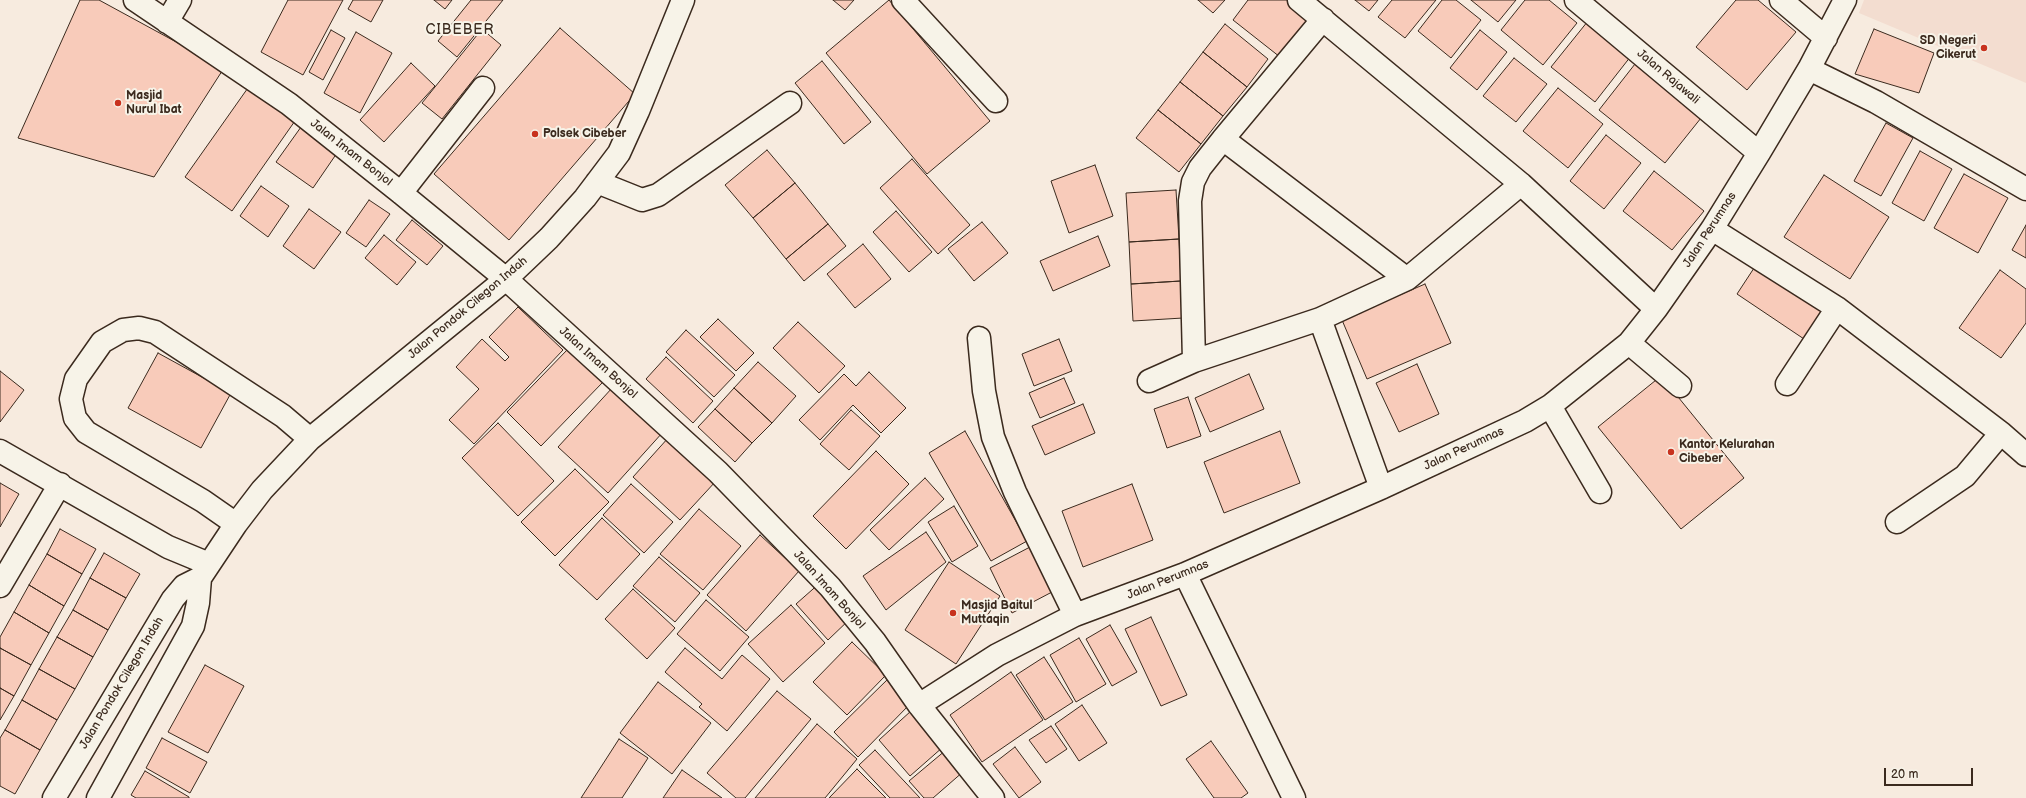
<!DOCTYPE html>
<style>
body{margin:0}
#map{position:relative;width:2026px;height:798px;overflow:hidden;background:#f7ebdf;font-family:"Balsamiq Sans",sans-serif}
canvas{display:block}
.scale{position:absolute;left:1884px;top:768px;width:89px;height:18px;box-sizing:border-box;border:2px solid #3b2a1e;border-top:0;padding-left:5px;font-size:12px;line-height:14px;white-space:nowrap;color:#3b2a1e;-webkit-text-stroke:3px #f7f3e8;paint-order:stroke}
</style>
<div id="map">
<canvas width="2026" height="798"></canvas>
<div class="scale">20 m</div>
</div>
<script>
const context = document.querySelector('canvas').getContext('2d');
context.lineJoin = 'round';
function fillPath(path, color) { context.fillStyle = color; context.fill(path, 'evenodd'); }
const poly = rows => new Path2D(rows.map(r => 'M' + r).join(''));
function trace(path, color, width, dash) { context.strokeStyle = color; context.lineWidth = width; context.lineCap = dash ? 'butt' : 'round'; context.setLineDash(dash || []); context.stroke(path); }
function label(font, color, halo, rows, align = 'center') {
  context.font = font + ' "Balsamiq Sans",sans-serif'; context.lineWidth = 4; context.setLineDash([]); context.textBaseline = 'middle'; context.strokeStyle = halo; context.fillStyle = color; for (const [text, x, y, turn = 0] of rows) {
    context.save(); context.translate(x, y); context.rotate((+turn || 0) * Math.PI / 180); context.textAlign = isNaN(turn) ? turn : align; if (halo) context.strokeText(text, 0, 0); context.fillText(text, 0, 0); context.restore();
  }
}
const built = poly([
 [1864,0,2026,0,2026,83,1859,13]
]);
const building = poly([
 [80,0,99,0,224,68,154,177,18,138,80,0],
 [288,0,343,0,303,75,261,52,288,0],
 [353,0,383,0,371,22,348,9,353,0],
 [434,0,452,0,445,9,434,0],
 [471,0,503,0,457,57,438,41,471,0],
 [833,0,854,0,845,10,833,0],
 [889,0,990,121,927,174,826,53,889,0],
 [1198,0,1225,0,1213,13,1198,0],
 [1248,0,1292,0,1311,16,1280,57,1233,20,1248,0],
 [1355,0,1378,0,1369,11,1355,0],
 [1392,0,1436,0,1405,38,1378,17,1392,0],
 [1442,0,1456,0,1481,20,1451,58,1418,31,1442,0],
 [1471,0,1516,0,1498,22,1471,0],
 [1525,0,1549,0,1577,23,1543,65,1501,30,1525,0],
 [1736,0,1758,0,1796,32,1747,90,1696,47,1736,0],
 [1588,21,1631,56,1595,102,1551,67,1588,21],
 [1225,24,1268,59,1247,87,1203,52,1225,24],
 [560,28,635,94,509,240,434,174,560,28],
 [482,29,501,45,442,119,422,103,482,29],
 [1874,29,1934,53,1919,93,1855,74,1874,29],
 [331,30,345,38,323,80,309,72,331,30],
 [1480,30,1507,52,1477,90,1450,68,1480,30],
 [356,32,392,53,360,113,324,93,356,32],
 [1203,52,1247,87,1223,116,1180,82,1203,52],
 [1514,58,1547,84,1516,122,1483,96,1514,58],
 [822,61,871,122,844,144,795,83,822,61],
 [411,63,435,86,384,142,360,120,411,63],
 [1635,64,1701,118,1665,163,1599,110,1635,64],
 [1180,82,1223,116,1201,144,1158,110,1180,82],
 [250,85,297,118,232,211,185,177,250,85],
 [1558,88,1603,124,1568,168,1523,131,1558,88],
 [1158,110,1201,144,1179,172,1136,138,1158,110],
 [1886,123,1913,138,1881,196,1854,181,1886,123],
 [301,127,337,153,313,188,276,162,301,127],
 [1606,135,1641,163,1604,209,1570,181,1606,135],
 [767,150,795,183,753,218,725,185,767,150],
 [1920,151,1952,169,1924,221,1892,203,1920,151],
 [912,159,970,225,938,254,880,188,912,159],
 [1095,165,1113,216,1069,233,1051,181,1095,165],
 [1654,171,1704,211,1672,250,1623,211,1654,171],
 [1964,174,2008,198,1978,253,1934,228,1964,174],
 [1824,175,1889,217,1850,279,1784,237,1824,175],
 [795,183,828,224,786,259,753,218,795,183],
 [261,186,289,206,268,237,240,216,261,186],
 [1176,190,1179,239,1129,242,1126,193,1176,190],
 [369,200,390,214,366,247,346,233,369,200],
 [309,209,341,232,314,269,283,246,309,209],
 [896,211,932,252,909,272,873,232,896,211],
 [412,220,443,246,427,265,396,240,412,220],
 [982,222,1008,253,974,281,948,249,982,222],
 [828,224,846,246,804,281,786,259,828,224],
 [2026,225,2026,258,2012,250,2026,225],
 [384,235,416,262,397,285,365,258,384,235],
 [1098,236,1110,266,1053,291,1040,261,1098,236],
 [1179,239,1181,281,1131,284,1129,242,1179,239],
 [863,244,891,279,855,308,827,274,863,244],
 [1758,262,1828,308,1807,341,1737,294,1758,262],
 [2000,270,2026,289,2026,323,2001,358,1959,328,2000,270],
 [1181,281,1183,318,1133,321,1131,284,1181,281],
 [1425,284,1451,343,1367,379,1342,320,1425,284],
 [518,307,563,350,474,444,449,420,479,389,456,367,482,339,505,361,509,357,489,337,518,307],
 [718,319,754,353,736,371,700,337,718,319],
 [798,322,845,366,819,393,773,348,798,322],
 [686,330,735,375,714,397,666,352,686,330],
 [1059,339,1072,371,1034,386,1022,354,1059,339],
 [569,348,603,382,541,446,507,412,569,348],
 [158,353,231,393,201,448,128,408,158,353],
 [666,357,713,401,693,423,646,379,666,357],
 [758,362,796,396,772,423,734,388,758,362],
 [1417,364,1439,414,1399,432,1376,383,1417,364],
 [0,371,24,390,0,422,0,371],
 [869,372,906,408,881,433,853,405,820,440,799,420,844,374,856,386,869,372],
 [1249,374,1264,409,1210,432,1195,398,1249,374],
 [1661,376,1744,478,1681,529,1598,427,1661,376],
 [1064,378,1075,403,1040,418,1029,393,1064,378],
 [613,387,663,432,608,493,558,447,613,387],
 [734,388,772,423,752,443,715,409,734,388],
 [1188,397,1201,436,1167,448,1154,409,1188,397],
 [1083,404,1095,433,1045,455,1032,426,1083,404],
 [715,409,752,443,735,462,698,427,715,409],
 [851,410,880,436,849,470,820,444,851,410],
 [498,423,554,481,518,516,462,458,498,423],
 [965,431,1027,541,991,561,929,453,965,431],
 [1280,431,1300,483,1224,513,1204,462,1280,431],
 [669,437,716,481,680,520,633,477,669,437],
 [876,451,909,484,846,549,813,516,876,451],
 [575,469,609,502,555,556,521,522,575,469],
 [925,478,944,499,889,550,870,530,925,478],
 [0,483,19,494,0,527,0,483],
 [631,484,673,522,644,553,603,515,631,484],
 [1132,484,1153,540,1083,567,1062,511,1132,484],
 [954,506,978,546,952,562,928,522,954,506],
 [699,509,741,546,703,590,660,554,699,509],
 [602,518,640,554,597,600,559,565,602,518],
 [60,529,96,549,82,574,47,554,60,529],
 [926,532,946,562,886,610,863,576,926,532],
 [760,535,799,571,746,631,707,595,760,535],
 [1030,547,1052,592,1012,613,990,568,1030,547],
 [104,553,140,574,126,598,90,578,104,553],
 [47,554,82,574,64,606,29,585,47,554],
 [659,557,700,593,675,622,633,586,659,557],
 [949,562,1000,596,956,664,905,630,949,562],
 [90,578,126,598,108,630,73,610,90,578],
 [821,582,852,617,828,640,796,604,821,582],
 [29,585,64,606,49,633,14,612,29,585],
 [633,589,675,628,647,659,605,619,633,589],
 [706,600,749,637,720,671,677,634,706,600],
 [791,605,825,643,783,682,748,644,791,605],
 [73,610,108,630,93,657,57,637,73,610],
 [14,612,49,633,31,665,0,648,0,637,14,612],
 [1151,617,1187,695,1161,706,1125,629,1151,617],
 [1110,625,1137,672,1112,686,1086,639,1110,625],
 [57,637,93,657,75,689,39,669,57,637],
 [1079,638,1106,684,1076,702,1050,655,1079,638],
 [852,642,886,675,847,715,813,682,852,642],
 [0,648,31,665,14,696,0,688,0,648],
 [685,648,722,679,742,655,770,679,727,731,699,707,702,704,665,672,685,648],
 [1044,657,1073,702,1045,720,1016,675,1044,657],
 [205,665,244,686,208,753,168,732,205,665],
 [39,669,75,689,57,720,22,700,39,669],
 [1011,672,1043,720,982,762,950,715,1011,672],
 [890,677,913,701,858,757,834,732,890,677],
 [658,682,711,723,672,774,620,733,658,682],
 [0,688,14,696,0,720,0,688],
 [777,691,811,719,745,798,736,798,707,773,777,691],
 [22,700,57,720,40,750,5,730,22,700],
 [1082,705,1107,743,1079,761,1055,724,1082,705],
 [911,711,943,747,910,776,879,740,911,711],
 [817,724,857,759,825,798,755,798,817,724],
 [1051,726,1067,749,1046,763,1029,740,1051,726],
 [5,730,40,750,15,794,0,786,0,738,5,730],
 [162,738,207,762,190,793,146,768,162,738],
 [619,739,648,758,622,798,581,798,619,739],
 [1211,741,1248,793,1241,798,1214,798,1186,759,1211,741],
 [1015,747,1041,782,1019,798,993,764,1015,747],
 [875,750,920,798,890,798,859,765,875,750],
 [946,750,964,771,933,798,924,798,909,781,946,750],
 [857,769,886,798,829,798,857,769],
 [682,770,722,798,663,798,682,770],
 [145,771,189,797,189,798,136,798,131,795,145,771]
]);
const minor = poly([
 [135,0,289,104,401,193,506,279,718,472,830,587,875,642,919,705,993,798],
 [903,0,996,101],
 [1299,0,1521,184,1656,309],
 [1576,0,1759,153],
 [1781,0,1826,38],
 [167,22,180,0],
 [1809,69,1876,102,2026,189],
 [1223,139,1407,279],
 [597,182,642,200,658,195,790,103],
 [401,193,483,88],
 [1712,229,1837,308,2001,433,2026,455],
 [1320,319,1381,488],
 [979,338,984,391,993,437,1015,492,1075,615],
 [1629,343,1680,386],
 [1194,361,1190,201,1193,182,1200,168,1223,139,1323,19],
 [1149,381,1194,361,1320,319,1407,279,1521,184],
 [1787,384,1837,308],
 [1550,406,1600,492],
 [0,451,168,547,209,564],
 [1897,522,1965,476,2001,433],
 [236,524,203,501,86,432,75,418,71,399,76,379,102,342,123,330,139,328,155,332,283,416,310,439],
 [1185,574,1294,798],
 [0,586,60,484],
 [919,705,997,655,1075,615,1185,574,1381,488,1525,421,1550,406,1629,343,1656,309,1712,229,1759,153,1809,69,1845,0],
 [54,798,173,599,184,586,200,578],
 [98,798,193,626,198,603,200,578,236,524,262,490,310,439,506,279,549,238,585,198,619,153,638,111,683,0]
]);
const markers = [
 [1984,48,4,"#c8321e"],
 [118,103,4,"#c8321e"],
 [535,134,4,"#c8321e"],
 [1671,452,4,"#c8321e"],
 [953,613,4,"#c8321e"]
];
const poiNames = [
 ["SD Negeri",1976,41,"right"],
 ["Cikerut",1976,55,"right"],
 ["Masjid",126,96],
 ["Nurul Ibat",126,110],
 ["Polsek Cibeber",543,134],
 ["Kantor Kelurahan",1679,445],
 ["Cibeber",1679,459],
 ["Masjid Baitul",961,606],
 ["Muttaqin",961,620]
];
const streetNames = [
 ["Jalan Rajawali",1668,77,40],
 ["Jalan Imam Bonjol",351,153,38],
 ["Jalan Perumnas",1710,230,-57],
 ["Jalan Pondok Cilegon Indah",468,308,-40],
 ["Jalan Imam Bonjol",598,363,42],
 ["Jalan Perumnas",1464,449,-25],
 ["Jalan Perumnas",1168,580,-22],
 ["Jalan Imam Bonjol",829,590,48],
 ["Jalan Pondok Cilegon Indah",122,683,-59]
];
const quarterNames = [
 ["CIBEBER",460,30]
];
fillPath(built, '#f3ddd0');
fillPath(building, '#f8cbba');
trace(building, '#3b2a1e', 1);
trace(minor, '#3b2a1e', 25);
trace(minor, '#f7f3e8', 22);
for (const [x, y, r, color] of markers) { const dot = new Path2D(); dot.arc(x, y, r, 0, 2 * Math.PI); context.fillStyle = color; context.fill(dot); trace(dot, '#f7f3e8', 1.5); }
label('bold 12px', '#3b2a1e', '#f7f3e8', poiNames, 'left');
label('12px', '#3b2a1e', '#f7f3e8', streetNames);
context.letterSpacing = '1px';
label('14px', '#3b2a1e', '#f7f3e8', quarterNames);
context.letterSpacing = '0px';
</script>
